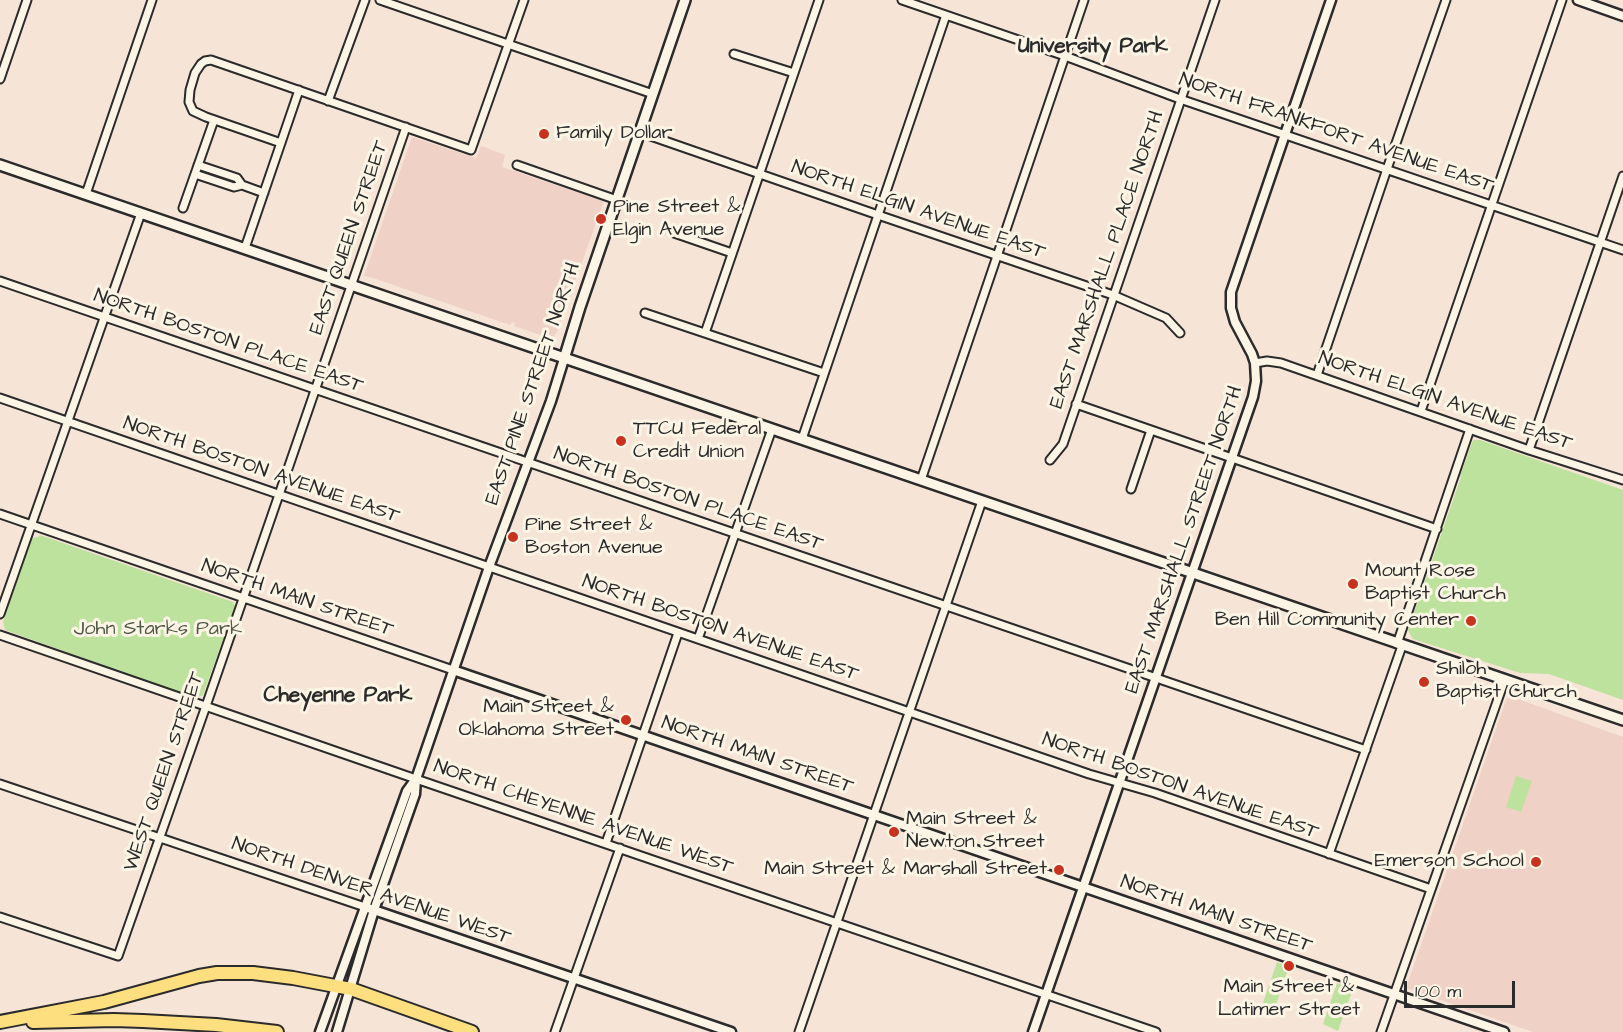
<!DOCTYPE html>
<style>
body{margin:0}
#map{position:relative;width:1623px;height:1032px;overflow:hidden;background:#f6e5d7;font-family:"Architects Daughter",sans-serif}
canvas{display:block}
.scale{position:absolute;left:1404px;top:981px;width:111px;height:27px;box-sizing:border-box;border:3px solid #2b2b2b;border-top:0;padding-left:8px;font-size:18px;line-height:21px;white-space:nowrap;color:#2b2b2b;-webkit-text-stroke:4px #fcf5e5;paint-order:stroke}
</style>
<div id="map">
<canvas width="1623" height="1032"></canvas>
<div class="scale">100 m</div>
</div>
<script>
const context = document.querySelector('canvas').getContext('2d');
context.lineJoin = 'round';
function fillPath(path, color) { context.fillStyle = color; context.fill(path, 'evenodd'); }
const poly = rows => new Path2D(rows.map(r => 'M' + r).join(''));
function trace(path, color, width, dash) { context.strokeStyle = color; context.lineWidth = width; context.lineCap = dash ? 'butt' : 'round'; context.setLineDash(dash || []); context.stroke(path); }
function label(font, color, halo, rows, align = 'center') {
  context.font = font + ' "Architects Daughter",sans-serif'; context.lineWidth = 6; context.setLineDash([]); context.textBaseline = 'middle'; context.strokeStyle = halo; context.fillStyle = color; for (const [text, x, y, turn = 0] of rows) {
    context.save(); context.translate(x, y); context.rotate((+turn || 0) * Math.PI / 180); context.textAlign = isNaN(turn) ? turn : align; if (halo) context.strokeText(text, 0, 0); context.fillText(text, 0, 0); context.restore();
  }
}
const built = poly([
 [412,137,476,158,481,146,505,155,502,167,604,201,557,332,554,336,546,337,514,326,515,323,512,322,510,325,373,278,364,276],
 [1510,696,1623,737,1623,1032,1533,1032,1406,988,1506,700]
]);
const green = poly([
 [1473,440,1480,440,1623,490,1623,700,1549,674,1520,673,1413,639,1411,636,1408,630,1461,477,1460,476],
 [40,535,233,602,235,606,203,695,196,698,192,697,5,630,3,622,32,538,38,537],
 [1516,776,1532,781,1521,812,1506,807],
 [1277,962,1289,967,1275,1008,1263,1003],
 [1337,983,1353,989,1338,1031,1323,1024]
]);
const minor = poly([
 [380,0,653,94],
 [902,0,1065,56,1180,99,1623,250],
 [734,54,794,73],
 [0,79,27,0],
 [328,101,365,0],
 [639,132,878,215,1113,295,1166,318,1180,333],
 [281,143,206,117,193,111,189,102,190,90,195,73,201,64,205,61,211,60,471,150,524,0],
 [198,165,237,178,242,185],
 [517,165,617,200],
 [195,174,234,187,242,185,264,193],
 [86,194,152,0],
 [183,208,214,120],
 [674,233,732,253],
 [245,248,299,90],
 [0,281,1366,750],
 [645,313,824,373],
 [705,333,819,0],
 [1255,363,1267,361,1281,363,1529,450,1623,480],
 [1317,375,1387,169,1446,0],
 [0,398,1089,774,1155,793,1431,889],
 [1076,404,1437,529],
 [1421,411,1562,0],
 [802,439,946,15],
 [1529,450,1623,176],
 [1050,460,1063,444,1215,0],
 [921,480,1084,0],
 [1131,489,1151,430],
 [0,514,453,670],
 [0,614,141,213],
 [0,635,416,779,1156,1032],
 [698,639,772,429],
 [1397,644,1470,429],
 [0,784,365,907],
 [606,843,678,633],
 [1329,854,1402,646],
 [0,917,118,956,206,706,406,127],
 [555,1032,620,848],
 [799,1032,982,501],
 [1381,1032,1505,679]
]);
const tertiary = poly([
 [1578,0,1623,16],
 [453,670,1504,1032],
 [365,907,731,1032],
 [320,1032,407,791,415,780],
 [337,1032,374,910,415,794,416,779,489,567,551,401,564,359],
 [1033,1032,1253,397,1256,381,1255,363,1252,354,1235,322,1231,308,1231,292,1331,0]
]);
const secondary = poly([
 [0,165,1623,720],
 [564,359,580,307,685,0]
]);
const motorway = poly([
 [0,1022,104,1002,199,976,217,973,253,973,293,978,351,989,472,1032],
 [33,1022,114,1020,143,1021,216,1025,277,1032]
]);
const markers = [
 [544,134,6,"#c8321e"],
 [601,219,6,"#c8321e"],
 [621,441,6,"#c8321e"],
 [513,537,6,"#c8321e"],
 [1353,584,6,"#c8321e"],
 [1471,621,6,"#c8321e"],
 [1424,682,6,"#c8321e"],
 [626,720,6,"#c8321e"],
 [894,832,6,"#c8321e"],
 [1536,862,6,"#c8321e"],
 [1059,870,6,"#c8321e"],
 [1289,966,6,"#c8321e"]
];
const poiNames = [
 ["Family Dollar",556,134],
 ["Pine Street &",613,208],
 ["Elgin Avenue",613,231],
 ["TTCU Federal",633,430],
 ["Credit Union",633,453],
 ["Pine Street &",525,526],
 ["Boston Avenue",525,549],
 ["Mount Rose",1365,572],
 ["Baptist Church",1365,595],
 ["Ben Hill Community Center",1459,621,"right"],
 ["Shiloh",1436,670],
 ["Baptist Church",1436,693],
 ["Main Street &",614,708,"right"],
 ["Oklahoma Street",614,731,"right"],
 ["Main Street &",906,820],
 ["Newton Street",906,843],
 ["Emerson School",1524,862,"right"],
 ["Main Street & Marshall Street",1047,870,"right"],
 ["Main Street &",1289,988,"center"],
 ["Latimer Street",1289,1011,"center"]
];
const streetNames = [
 ["NORTH FRANKFORT AVENUE EAST",1336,134,19],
 ["NORTH ELGIN AVENUE EAST",918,211,19],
 ["EAST QUEEN STREET",350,238,-71],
 ["EAST MARSHALL PLACE NORTH",1108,260,-71],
 ["NORTH BOSTON PLACE EAST",228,342,19],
 ["EAST PINE STREET NORTH",534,384,-71],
 ["NORTH ELGIN AVENUE EAST",1445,402,19],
 ["NORTH BOSTON AVENUE EAST",261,471,19],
 ["NORTH BOSTON PLACE EAST",688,500,19],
 ["EAST MARSHALL STREET NORTH",1185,540,-71],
 ["NORTH MAIN STREET",297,599,19],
 ["NORTH BOSTON AVENUE EAST",720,629,19],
 ["NORTH MAIN STREET",757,756,19],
 ["WEST QUEEN STREET",165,772,-71],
 ["NORTH BOSTON AVENUE EAST",1180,787,19],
 ["NORTH CHEYENNE AVENUE WEST",583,818,19],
 ["NORTH DENVER AVENUE WEST",371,892,19],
 ["NORTH MAIN STREET",1216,915,19]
];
const parkNames = [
 ["John Starks Park",158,630]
];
const neighbourhoodNames = [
 ["University Park",1093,48],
 ["Cheyenne Park",338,697]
];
fillPath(built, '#efd1c6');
fillPath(green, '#bde29d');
trace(minor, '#2b2b2b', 11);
trace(tertiary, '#2b2b2b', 13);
trace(secondary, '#2b2b2b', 14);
trace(motorway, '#2b2b2b', 16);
trace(minor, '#fcf5e5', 7);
trace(tertiary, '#fcf5e5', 8);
trace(secondary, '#fcf5e5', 9);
trace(motorway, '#fedf80', 12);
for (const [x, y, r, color] of markers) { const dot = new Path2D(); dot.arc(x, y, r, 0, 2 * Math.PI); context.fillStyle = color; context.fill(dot); trace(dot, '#fcf5e5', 2); }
label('20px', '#2b2b2b', '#fcf5e5', poiNames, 'left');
label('20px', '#2b2b2b', '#fcf5e5', streetNames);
label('20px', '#505948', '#fcf5e5', parkNames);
label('bold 21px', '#2b2b2b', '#fcf5e5', neighbourhoodNames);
</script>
